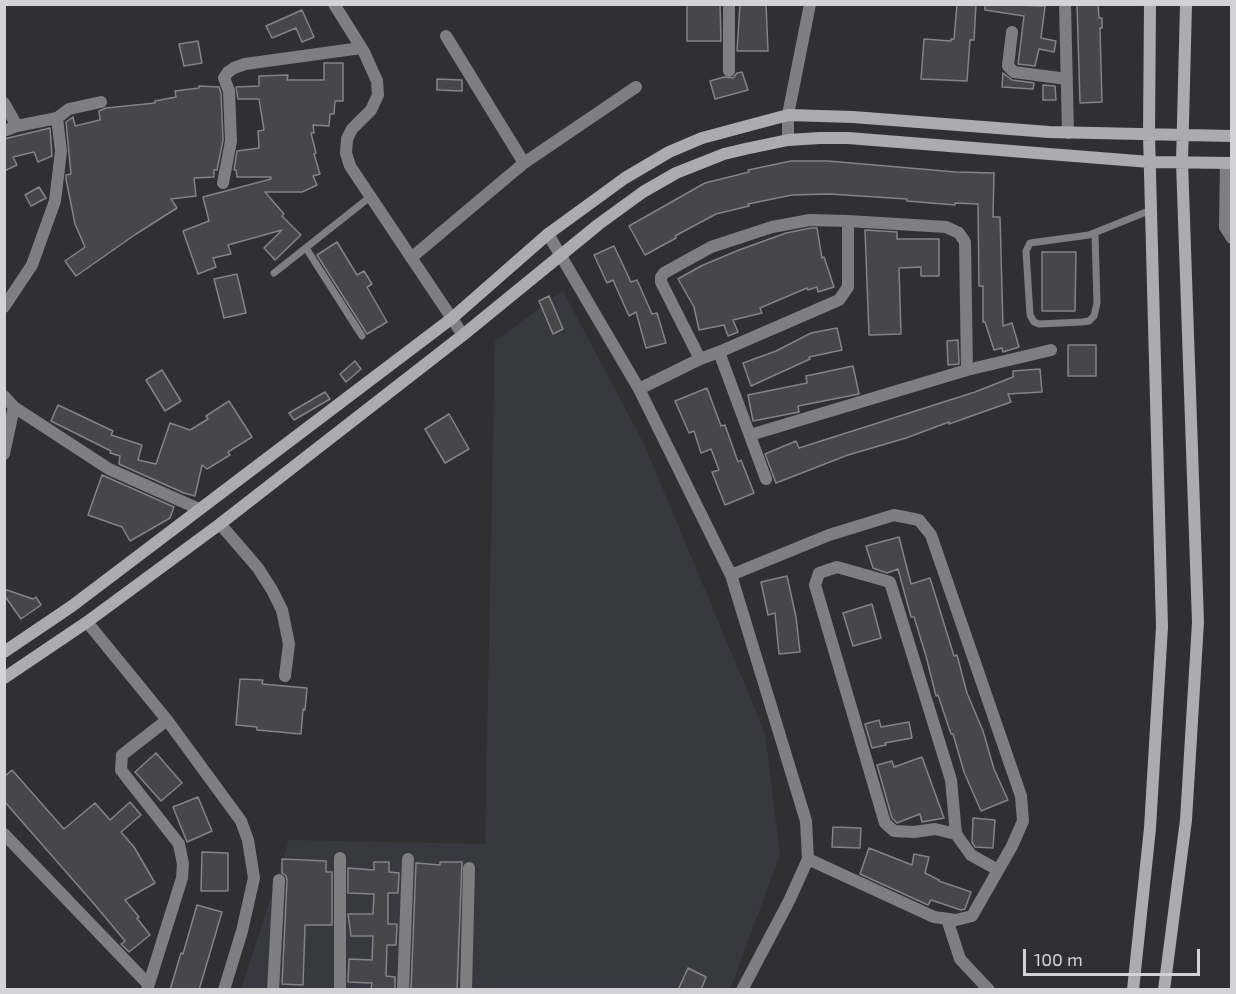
<!DOCTYPE html>
<style>
body{margin:0}
#map{position:relative;width:1236px;height:994px;overflow:hidden;background:#303033;font-family:"Exo 2",sans-serif}
canvas{display:block}
.frame{position:absolute;inset:0;border:6px solid #d3d3d5;pointer-events:none}
.scale{position:absolute;left:1023px;top:949px;width:177px;height:27px;box-sizing:border-box;border:3px solid #d3d3d5;border-top:0;padding-left:8px;font-size:18px;line-height:21px;white-space:nowrap;color:#d3d3d5;-webkit-text-stroke:4px #303033;paint-order:stroke}
</style>
<div id="map">
<canvas width="1236" height="994"></canvas>
<div class="frame"></div>
<div class="scale">100 m</div>
</div>
<script>
const context = document.querySelector('canvas').getContext('2d');
context.lineJoin = 'round';
function fillPath(path, color) { context.fillStyle = color; context.fill(path, 'evenodd'); }
const poly = rows => new Path2D(rows.map(r => 'M' + r).join(''));
function trace(path, color, width, dash) { context.strokeStyle = color; context.lineWidth = width; context.lineCap = dash ? 'butt' : 'round'; context.setLineDash(dash || []); context.stroke(path); }
const built = poly([
 [563,291,644,444,765,733,780,855,730,989,241,990,289,840,485,844,495,341]
]);
const building = poly([
 [687,4,720,4,721,41,687,41,687,4],
 [740,4,766,4,768,51,737,51,740,4],
 [957,4,976,4,974,40,970,40,967,81,921,79,924,39,951,41,951,39,954,39,957,4],
 [985,4,1045,6,1041,38,1056,41,1054,52,1039,49,1035,66,1018,64,1024,16,985,10,985,4],
 [1077,4,1098,4,1099,18,1102,18,1102,28,1100,28,1102,102,1080,103,1077,4],
 [302,10,314,37,302,42,296,28,272,38,266,26,302,10],
 [198,41,202,63,184,66,179,44,198,41],
 [324,63,343,63,343,101,335,101,334,114,330,114,329,126,313,125,314,133,311,133,316,153,314,154,320,174,313,176,317,185,302,192,265,192,284,214,282,216,301,235,275,260,264,248,282,230,228,245,231,254,213,258,216,267,198,274,183,231,209,221,203,197,271,179,271,177,237,177,236,170,234,170,237,151,259,148,258,131,264,130,259,99,238,99,236,87,259,86,259,76,288,75,287,80,324,80,324,63],
 [742,72,748,90,715,99,710,81,724,77,733,78,737,73,742,72],
 [1003,73,1012,80,1034,83,1033,89,1002,87,1003,73],
 [437,79,462,80,462,91,437,90,437,79],
 [1043,85,1055,86,1056,100,1043,100,1043,85],
 [199,86,219,87,221,93,223,140,217,170,214,170,214,177,194,178,196,196,171,199,177,208,136,234,76,276,65,261,85,247,75,224,66,179,66,175,71,174,66,122,73,117,75,126,100,120,99,111,106,108,155,103,155,101,176,97,175,91,199,88,199,86],
 [50,128,52,156,38,162,34,152,13,157,17,165,4,171,4,139,50,128],
 [791,161,828,161,956,172,994,173,993,217,1000,217,1003,326,1012,323,1019,347,1003,352,1002,348,994,350,985,322,983,322,983,286,979,286,978,204,955,203,955,205,907,201,907,199,829,194,792,195,748,204,749,206,716,214,675,236,676,238,645,255,629,226,705,183,749,172,748,170,791,161],
 [39,187,46,198,31,206,25,195,39,187],
 [811,228,817,228,822,258,824,257,834,287,818,292,817,287,808,290,807,288,760,308,762,313,733,320,738,332,728,336,724,325,699,330,694,307,678,279,701,266,739,250,786,233,811,228],
 [865,230,897,232,897,239,939,239,939,276,921,276,921,267,899,268,901,334,869,335,865,230],
 [337,242,357,275,364,271,372,284,367,287,387,322,367,334,317,255,337,242],
 [614,246,631,282,637,280,652,314,657,313,666,343,646,348,636,312,629,316,613,280,607,283,594,255,614,246],
 [1042,252,1076,252,1075,311,1042,311,1042,252],
 [237,274,246,313,224,318,214,279,237,274],
 [549,296,563,329,553,334,539,301,549,296],
 [837,328,842,350,809,357,810,359,751,386,743,363,776,351,811,333,837,328],
 [958,340,959,364,948,365,947,341,958,340],
 [1068,345,1096,345,1096,376,1068,376,1068,345],
 [355,361,361,369,346,382,340,374,355,361],
 [853,366,859,394,798,406,799,412,753,421,748,395,807,383,806,376,853,366],
 [1040,369,1042,392,1008,394,1011,402,949,424,949,422,906,438,848,455,776,483,765,454,796,441,799,448,975,392,1013,377,1013,371,1040,369],
 [162,370,181,401,165,411,146,380,162,370],
 [707,388,721,426,725,425,738,462,741,460,754,493,725,505,712,472,719,470,711,449,701,453,694,431,689,433,675,401,707,388],
 [325,392,330,399,294,420,289,413,325,392],
 [229,401,252,437,228,452,230,455,207,469,202,465,195,496,184,493,119,464,120,456,110,453,111,451,51,421,58,405,113,431,111,435,142,445,138,460,156,464,170,423,190,430,208,419,206,416,229,401],
 [449,414,469,449,445,463,425,429,449,414],
 [102,475,174,507,170,518,130,541,122,527,88,515,102,475],
 [899,537,911,584,930,578,954,656,957,655,967,693,983,731,994,769,1008,800,981,811,964,772,953,734,951,734,938,695,936,696,926,656,914,617,911,617,898,569,887,573,873,568,866,546,899,537],
 [787,576,796,617,800,652,779,654,775,613,768,615,761,582,787,576],
 [4,589,33,599,36,597,41,605,21,619,4,595,4,589],
 [872,604,881,638,853,646,843,613,872,604],
 [240,679,263,680,262,684,307,688,305,710,303,709,301,734,257,730,257,727,236,725,240,679],
 [879,720,881,727,909,722,912,738,885,743,886,745,872,748,865,724,879,720],
 [156,753,182,783,161,801,135,772,156,753],
 [922,757,944,818,922,822,920,814,897,823,892,818,877,765,892,761,894,767,922,757],
 [12,770,64,829,95,803,110,820,130,802,141,815,121,832,134,847,155,883,125,900,139,917,137,918,150,935,129,952,121,944,125,941,95,905,4,801,4,777,12,770],
 [198,797,212,831,187,842,173,807,198,797],
 [973,818,995,820,993,848,975,847,972,842,973,818],
 [833,827,861,828,860,848,832,847,833,827],
 [869,848,912,865,914,854,929,857,925,873,939,880,939,881,971,892,965,909,961,910,931,900,928,905,860,874,869,848],
 [202,852,228,853,228,891,201,891,202,852],
 [282,859,326,861,326,872,332,872,332,925,305,925,303,985,282,984,287,880,286,876,282,873,282,859],
 [374,862,389,862,389,872,399,873,398,893,388,893,388,924,397,924,396,945,387,945,386,976,395,977,395,990,371,990,372,983,348,982,349,959,372,960,373,936,351,936,348,914,373,914,374,894,348,893,348,868,374,870,374,862],
 [440,862,462,862,457,990,411,990,416,863,440,865,440,862],
 [197,905,222,912,199,990,170,990,181,953,183,954,197,905],
 [688,968,706,977,701,990,678,990,688,968]
]);
const lane = poly([
 [1095,234,1097,303,1094,316,1089,321,1082,322,1039,324,1034,322,1030,315,1026,251,1030,243,1089,235,1151,210],
 [306,248,362,336],
 [274,273,370,197]
]);
const street = poly([
 [334,4,364,52,377,81,378,95,371,110,352,129,347,139,346,153,350,166,463,335],
 [729,4,729,71],
 [1065,4,1068,133],
 [1012,32,1008,66,1014,72,1067,79],
 [446,36,524,163],
 [4,103,17,126,57,118],
 [4,131,17,126],
 [788,140,788,115,810,4],
 [1226,163,1225,227,1232,238],
 [223,183,231,141,229,91,224,78,228,72,234,68,245,64,361,48],
 [548,234,639,389,731,575,806,821,808,859,789,901,742,990],
 [411,258,524,163,636,87],
 [4,307,32,265,55,201,61,151,57,118,69,109,101,102],
 [719,352,766,479],
 [967,370,1051,350],
 [639,389,700,359,719,352,839,300,848,287,848,221,810,220,772,227,711,247,664,273,661,277,661,282,700,359],
 [4,396,14,407,109,469,199,509],
 [750,435,967,370,965,242,959,233,946,227,848,221],
 [4,454,14,407],
 [220,524,258,568,272,590,282,610,289,644,285,676],
 [731,575,829,535,894,515,919,520,931,535,1021,796,1023,821,1012,846,972,916,956,920,934,917,808,859],
 [87,622,167,720,241,821,248,840,254,878,242,931,224,990],
 [4,834,148,984],
 [956,834,935,829,914,832,894,831,885,823,815,585,819,573,837,567,890,582,951,780,956,834,971,855,998,870],
 [340,858,340,990],
 [947,919,960,959,989,990],
 [147,990,182,878,183,864,179,844,121,770,122,755,167,720],
 [273,990,279,880],
 [403,990,408,859],
 [466,990,469,868]
]);
const secondary = poly([
 [4,652,72,606,451,319,548,234,625,178,669,152,702,138,788,115,853,117,1049,132,1232,136],
 [4,678,87,622,220,524,463,335,599,224,643,192,676,173,724,154,745,149,788,140,820,138,848,138,1150,162,1232,163],
 [1133,990,1150,828,1162,627,1149,135,1150,4],
 [1164,990,1186,820,1198,622,1182,162,1186,4]
]);
fillPath(built, '#383841');
fillPath(building, '#47474a');
trace(building, '#848487', 1.5);
trace(lane, '#7f7f81', 7);
trace(street, '#7f7f81', 12);
trace(secondary, '#acacae', 12);
</script>
